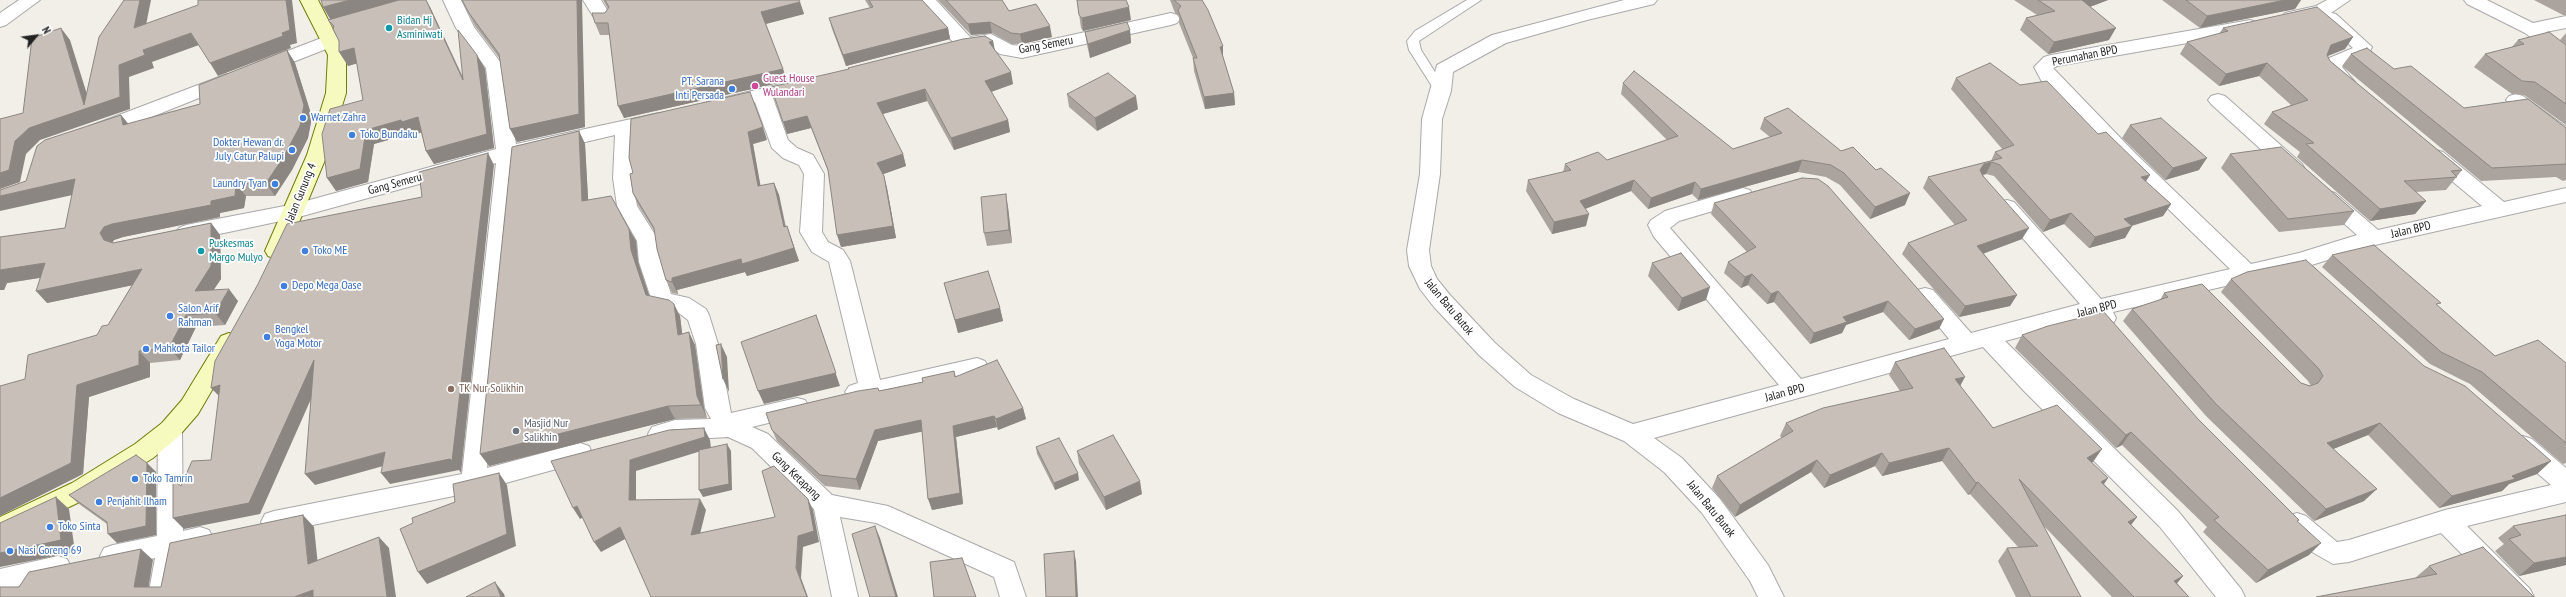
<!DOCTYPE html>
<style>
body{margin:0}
#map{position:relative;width:2566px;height:597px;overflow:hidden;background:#f2efe9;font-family:"PT Sans Narrow",sans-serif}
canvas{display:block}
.north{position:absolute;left:16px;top:16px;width:40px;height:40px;-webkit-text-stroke:3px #fff;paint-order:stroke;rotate:61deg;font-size:11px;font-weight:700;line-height:16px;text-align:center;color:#222}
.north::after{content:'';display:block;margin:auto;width:14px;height:18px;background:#222;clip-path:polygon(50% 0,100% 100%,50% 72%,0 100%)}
</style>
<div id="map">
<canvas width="2566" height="597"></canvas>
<div class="north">N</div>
</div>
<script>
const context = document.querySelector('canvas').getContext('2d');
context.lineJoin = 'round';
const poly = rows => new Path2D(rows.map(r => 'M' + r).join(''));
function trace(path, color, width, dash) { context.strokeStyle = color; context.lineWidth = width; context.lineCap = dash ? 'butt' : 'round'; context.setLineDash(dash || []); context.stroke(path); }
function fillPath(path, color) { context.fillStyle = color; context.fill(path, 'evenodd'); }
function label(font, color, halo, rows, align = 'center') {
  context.font = font + ' "PT Sans Narrow",sans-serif'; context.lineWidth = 3.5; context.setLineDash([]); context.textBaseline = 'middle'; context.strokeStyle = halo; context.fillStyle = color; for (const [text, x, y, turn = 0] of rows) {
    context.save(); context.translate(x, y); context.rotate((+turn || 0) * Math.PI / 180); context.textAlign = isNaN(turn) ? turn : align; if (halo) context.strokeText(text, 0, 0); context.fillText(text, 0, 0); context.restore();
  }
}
const lane = poly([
 [1467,0,1481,0,1419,41,1421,50,1447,91,1445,94,1437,94,1409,50,1407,41,1415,31,1467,0]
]);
const street = poly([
 [19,0,40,0,6,25,0,27,0,13,19,0],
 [443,0,461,0,474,27,504,67,516,144,659,113,666,114,669,119,666,124,635,131,633,178,637,206,659,241,661,262,671,294,689,298,706,309,709,315,718,344,731,413,797,398,805,400,809,407,805,414,752,427,768,434,832,495,888,506,1014,562,1026,597,1000,597,994,577,876,523,840,517,858,597,832,597,814,509,752,448,728,437,675,440,660,444,652,441,648,434,652,427,675,420,711,419,705,408,696,344,688,320,676,311,654,307,639,262,637,241,617,206,613,178,615,135,517,158,487,468,580,443,589,446,592,453,589,460,473,492,274,533,265,530,261,522,265,514,274,511,462,474,496,163,295,218,186,241,179,238,175,233,179,228,186,225,295,204,496,149,486,68,456,28,443,0],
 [583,0,601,0,613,20,610,24,598,24,583,0],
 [917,0,936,0,970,37,991,34,1012,45,1022,46,1171,13,1177,15,1180,19,1177,23,1171,25,1022,58,1000,54,988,46,965,50,958,48,917,0],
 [1624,0,1657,0,1654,4,1587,20,1506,43,1453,72,1451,91,1442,119,1440,174,1429,250,1431,266,1437,279,1450,295,1495,343,1531,375,1574,399,1633,424,1779,385,1654,237,1648,225,1651,220,1665,211,1743,188,1750,190,1753,195,1750,200,1679,221,1670,228,1801,379,1949,339,1914,296,1917,290,1925,288,1933,290,1971,333,2080,304,2000,212,1997,207,2000,202,2007,200,2014,202,2101,299,2230,269,2121,163,2041,80,2034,67,2044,57,2051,55,2250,20,2256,22,2259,26,2256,30,2250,32,2057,66,2053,68,2135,153,2251,264,2299,253,2357,235,2321,203,2318,198,2321,193,2328,191,2335,193,2378,230,2482,206,2429,162,2426,157,2429,152,2436,150,2443,152,2504,202,2566,188,2566,202,2375,245,2299,269,2113,312,2116,318,2113,324,2105,326,2097,324,2092,318,2005,341,2178,511,2241,589,2245,597,2216,597,2160,527,2024,391,1983,347,1654,438,1682,458,1720,499,1768,565,1784,597,1758,597,1750,581,1702,513,1664,472,1624,441,1558,413,1515,387,1479,355,1434,307,1420,289,1409,266,1407,250,1420,174,1422,119,1437,65,1492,35,1624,0],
 [2327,0,2350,0,2331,13,2336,14,2372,47,2368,55,2342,67,2355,82,2353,86,2346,88,2339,86,2320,65,2322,61,2353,48,2324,22,2321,18,2323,15,2291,23,2285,21,2282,17,2285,13,2316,6,2327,0],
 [2464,0,2487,0,2533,23,2566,16,2566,28,2546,32,2566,46,2566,61,2559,59,2525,33,2467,4,2464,0],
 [332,34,339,36,341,40,339,44,270,71,263,73,256,71,254,67,256,63,332,34],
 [227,74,234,76,236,80,234,84,104,136,97,138,90,136,87,131,90,126,227,74],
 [801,79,808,81,811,85,808,89,773,98,788,140,797,148,813,155,824,174,822,232,828,242,843,250,850,261,880,380,977,358,985,361,988,367,985,373,886,397,857,401,849,398,845,392,849,386,858,383,829,262,812,252,800,232,804,174,799,165,783,158,772,148,755,102,722,110,715,108,712,104,715,100,801,79],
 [2218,94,2225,96,2302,164,2305,169,2302,174,2295,176,2288,174,2211,104,2208,100,2211,96,2218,94],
 [2516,94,2523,96,2566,127,2566,144,2559,142,2509,104,2506,100,2509,96,2516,94],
 [170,420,178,423,182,430,183,531,200,527,209,530,213,538,209,546,181,553,174,597,148,597,155,558,113,567,104,564,100,556,104,548,113,545,157,536,158,430,162,423,170,420],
 [2523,436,2532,439,2566,468,2566,502,2467,526,2530,589,2534,597,2504,597,2441,533,2349,562,2333,564,2305,548,2288,532,2284,524,2288,516,2297,513,2306,516,2337,542,2349,540,2445,510,2551,485,2514,453,2511,446,2514,439,2523,436],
 [58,556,67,559,71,567,67,575,0,591,0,569,58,556]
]);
const secondary = poly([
 [300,0,318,0,346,55,346,93,327,155,287,251,284,256,276,259,268,256,265,251,307,155,326,93,328,55,300,0],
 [229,333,237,336,240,342,198,414,178,437,153,458,90,497,0,540,0,517,72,483,135,444,162,423,182,400,221,336,229,333]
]);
const wall = poly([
 [462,0,585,127,517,142,500,59,475,26],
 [603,0,799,0,804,14,766,24,783,69,787,81,624,118,610,35,600,35,595,23,605,13,608,9],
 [865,0,922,0,948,28,950,39,846,66,832,29,829,18,870,8],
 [938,0,1002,0,1009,11,1052,37,1022,44,1012,44,992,33,971,35],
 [1077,0,1131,20,1083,31,1081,28],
 [1170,0,1202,0,1223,57,1234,93,1235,105,1205,109,1194,71,1193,58,1179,23,1179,16,1175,13],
 [2014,0,2108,0,2090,7,2109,40,2048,54,2020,30,2026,18,2037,15],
 [2162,0,2301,0,2295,9,2200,28],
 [2534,0,2566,0,2566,15,2563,15],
 [323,7,430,7,463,77,477,55,485,69,494,148,434,164,426,151,421,132,410,136,409,134,374,144,368,182,336,191,363,100,357,63,348,66,339,41,333,28,328,20,330,19],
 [2223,28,2353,37,2345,49,2328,56,2330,61,2462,170,2446,190,2416,192,2426,201,2415,214,2370,221,2297,157,2300,152,2264,124,2272,112,2291,105,2259,76,2219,86,2180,54,2187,42,2219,34],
 [1130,30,1131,43,1090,58,1087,45,1085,32],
 [2566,33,2566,45,2560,40],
 [2518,40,2566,45,2566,125,2524,95,2512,94,2474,67,2485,54,2511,48],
 [993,41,995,51,1013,84,991,92,1008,120,1010,132,954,150,927,101,882,114,903,154,906,166,883,174,887,188,896,238,841,247,829,173,811,128,787,134,771,87],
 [287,50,295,63,312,117,308,138,292,170,275,196,246,196,244,208,220,213,220,217,123,237,114,240,112,243,211,223,220,235,221,279,213,290,238,301,225,325,196,327,180,360,150,363,150,377,89,397,83,474,25,379,97,335,108,325,132,285,47,303,40,278,7,283,4,290,0,237,65,228,72,195,26,181,121,115,128,124,200,104],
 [2351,54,2394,69,2464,108,2566,128,2566,180,2563,181,2556,177,2481,181,2342,66],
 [1956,78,2020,85,2098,134,2146,182,2171,204,2163,216,2132,226,2125,238,2089,248,2064,224,2043,232,1994,176,1986,174,1983,175,2022,239,1983,253,2017,295,2010,306,1959,317,1902,254,1908,243,1955,225,1923,188,1928,177,1991,161,1995,152,2003,150,1951,89],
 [1623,83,1733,149,1770,137,1760,129,1764,118,1905,205,1870,219,1840,185,1826,177,1798,172,1698,200,1692,194,1648,209,1631,191,1585,209,1586,226,1552,234,1526,191,1528,180,1563,172,1565,164,1607,160,1667,140,1621,94],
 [1067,94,1138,109,1097,131,1069,107],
 [2130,125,2199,170,2165,180,2122,138],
 [579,131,585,144,588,200,629,229,636,241,638,262,649,295,680,316,682,334,695,345,704,408,707,418,675,419,489,466],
 [767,140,753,144,760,186,774,183,779,195,786,227,787,226,799,261,747,276,745,272,677,290,678,294,672,293,666,280,655,232,638,205,633,193,630,174],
 [2230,154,2354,211,2344,225,2279,232,2221,168],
 [1714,203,1939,329,1909,340,1883,312,1846,325,1842,333,1810,344,1774,302,1767,304,1748,285,1741,288,1724,273,1728,262,1747,252,1711,214],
 [1008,207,1012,243,987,246,984,233],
 [2332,255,2438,306,2495,356,2566,363,2566,463,2563,464,2470,384,2430,364,2322,267],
 [1652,263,1706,300,1678,311,1648,276],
 [2231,279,2424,366,2551,461,2537,474,2509,484,2502,491,2439,508,2368,435,2333,449,2364,501,2314,521,2206,416,2123,321,2132,309,2160,300,2164,293,2301,383,2311,386,2308,381,2221,292],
 [944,283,1000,308,1003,321,958,333],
 [2022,335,2198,419,2299,520,2297,522,2309,555,2256,583,2203,532,2207,527,2122,445,2116,448,2015,348],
 [1895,362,1960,386,1993,428,2093,462,2091,462,2108,478,2104,484,2137,517,2131,525,2183,576,2177,583,2189,597,2112,597,2043,525,2081,597,2016,597,1998,561,2007,548,2019,548,1970,494,1968,495,1942,461,1882,476,1875,466,1824,488,1811,472,1735,517,1712,488,1717,476,1782,438,1780,436,1786,423,1900,391,1889,375],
 [954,371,956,377,1023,408,1026,419,998,430,997,427,956,437,963,504,932,510,922,431,878,441,860,490,825,486,777,441,772,430,879,391,923,382],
 [1036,447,1079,480,1055,490,1037,454],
 [1077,451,1142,494,1106,510,1079,464],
 [147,463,156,472,156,535,117,543,107,524,79,504,69,495],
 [2513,526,2566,565,2519,576,2495,551,2504,544,2498,538],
 [2429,566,2534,597,2415,578]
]);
const shadedWall = poly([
 [140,0,151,0,143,40,134,28],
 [286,0,292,0,297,43,290,45,291,48,218,76,210,63],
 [350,0,403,0,331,20,323,7],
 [426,0,430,7,470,94,463,80],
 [577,0,582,0,585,127,517,142,510,129],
 [2082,0,2108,0,2076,12],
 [2285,0,2301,0,2295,9,2200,28,2207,16],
 [800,2,804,14,765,24,761,12],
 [1129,7,1131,20,1083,31,1082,18],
 [990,22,992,33,971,35,968,24],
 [1050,26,1052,37,1022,44,1020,34],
 [61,28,70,40,91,107,119,65,143,50,191,33,199,45,152,62,154,68,129,77,130,109,40,140,26,154,20,182,0,189,0,173,15,141,29,128,84,105],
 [948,28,950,39,846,66,843,55],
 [2116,28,2109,40,2048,54,2054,42],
 [1130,30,1131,43,1090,58,1088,44],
 [2353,37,2345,49,2322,58,2331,45],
 [993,41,995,53,989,42],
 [1223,46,1223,59,1220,47],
 [354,48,362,62,348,66,339,52],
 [287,50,295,63,312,117,308,138,292,170,275,196,266,183],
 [477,55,485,69,494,148,434,164,426,151],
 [2267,63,2259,76,2219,86,2226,74],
 [783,69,787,81,624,118,618,106],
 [1011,72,1013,84,988,93,985,81],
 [925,89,927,101,880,115,877,103],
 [1234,93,1235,105,1205,109,1204,97],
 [1136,96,1138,109,1097,131,1095,118],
 [121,115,131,127,123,125],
 [807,116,811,128,787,134,783,122],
 [418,117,426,131,410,136,409,134,374,144,368,182,336,191,327,178,366,130,401,120],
 [1008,120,1010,132,954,150,951,138],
 [763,127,767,140,753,144,763,199,758,186,748,132],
 [579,131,585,144,589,214,582,201],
 [488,153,494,165,461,473,459,470,390,484,381,473],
 [903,154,906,166,881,175,877,163],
 [2207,158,2199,170,2165,180,2173,168],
 [1802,160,1798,172,1698,200,1701,189],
 [1992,162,1986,174,1979,176,1980,170,1984,164],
 [2150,175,2143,186,2141,177],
 [884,176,887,188,896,238,841,247,837,235],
 [75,179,86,192,0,211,0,196],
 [1634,180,1631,191,1577,212,1580,201],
 [1695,182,1692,194,1648,209,1651,198],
 [774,183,779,195,788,240,784,227],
 [236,184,246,196,244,208,220,213,220,217,123,237,114,240,111,245,104,240,100,233,104,227,112,224,211,201],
 [1910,193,1905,205,1870,219,1875,207],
 [1006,194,1008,207,1012,243,1009,230],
 [2426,201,2415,214,2370,221,2380,209],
 [2171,204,2163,216,2117,230,2124,219],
 [2071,213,2064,224,2043,232,2050,220],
 [1589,214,1586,226,1552,234,1554,222],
 [211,223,220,235,221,279,205,303,195,291],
 [787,226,799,261,747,276,745,272,677,290,678,294,672,282,672,278],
 [2132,226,2125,238,2089,248,2095,237],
 [2029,228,2022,239,1972,258,1977,246],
 [629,229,636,241,638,262,653,307,646,295,631,250],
 [45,263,57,275,7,283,4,290,0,290,0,270],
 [142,269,153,281,47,303,36,291],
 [1752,274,1748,285,1741,288,1745,277],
 [1710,287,1706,300,1678,311,1682,298],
 [229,289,238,301,225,325,215,313],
 [1778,291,1774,302,1767,304,1771,294],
 [2017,295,2010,306,1959,317,1965,306],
 [1888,301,1883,312,1846,325,1842,333,1810,344,1814,333,1843,317],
 [674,304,680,316,684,348,678,335],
 [1000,308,1003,321,958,333,955,320],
 [186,315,196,327,180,360,169,348],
 [816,315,840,386,764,404,758,391],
 [1944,319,1939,329,1909,340,1915,329],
 [689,332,695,345,704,408,707,418,697,396],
 [721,344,727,357,729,392,723,379],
 [139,351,150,363,150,377,89,397,83,474,0,516,0,498,77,385],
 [314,360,323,372,260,514,184,529,173,518],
 [1965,377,1958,390,1955,379],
 [220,385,222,399,211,388],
 [668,406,675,419,489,466,480,454],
 [1023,408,1026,419,998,430,996,419],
 [994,416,997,427,956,437,963,504,932,510,928,499,953,426],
 [921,420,925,431,878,441,860,490,856,479,875,430],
 [2380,423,2368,435,2316,456,2327,443],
 [704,428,710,440,711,448,636,471,636,511,629,500,630,460],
 [2131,432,2122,445,2116,448,2126,435],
 [727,444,731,451,732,490,703,497,699,490],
 [1949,448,1942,461,1882,476,1889,463],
 [2102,449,2093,462,2078,470,2087,458],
 [385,452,394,463,315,485,305,474],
 [1882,453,1875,466,1824,488,1830,475],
 [1817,460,1811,472,1735,517,1740,505],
 [2551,461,2537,474,2509,484,2502,491,2439,508,2452,496,2512,476],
 [147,463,156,472,156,535,117,543,108,534],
 [499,473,507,485,516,546,427,584,418,572],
 [1078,473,1079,480,1055,490,1054,483],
 [2108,478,2099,491,2101,482],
 [1140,481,1142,494,1106,510,1104,497],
 [1978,482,1970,494,1968,495,1976,483],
 [2377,489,2364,501,2314,521,2326,509],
 [56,497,69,509,75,552,0,567,0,553],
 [700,499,706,510,697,546,691,535],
 [808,499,813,510,819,542,803,547,801,578,808,597,807,597,796,568,798,536],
 [577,506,584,517,580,519,573,508],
 [303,515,314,527,319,575,308,564],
 [2137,517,2127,530,2128,522],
 [875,526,880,538,898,597,896,597],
 [620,527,627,538,601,552,594,542],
 [379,537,389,548,396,597,387,597],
 [2321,543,2309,555,2256,583,2268,570],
 [141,549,153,560,147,597,134,587],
 [1074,551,1076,561,1078,597,1076,597],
 [2566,557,2566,565,2519,576,2534,563],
 [2183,576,2173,588,2174,581],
 [495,582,504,594,505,597,501,597],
 [313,590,320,597,294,597]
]);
const building = poly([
 [124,0,140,0,134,28,198,5,198,0,286,0,290,30,282,33,283,36,210,63,191,33,143,50,145,55,119,65,120,97,29,128,15,141,9,170,0,173,0,119,23,113,32,38,61,28,84,105,99,37,124,0],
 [321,0,350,0,323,7,321,0],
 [399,0,426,0,463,80,458,30,477,55,487,134,426,151,418,117,402,122,401,120,366,130,360,169,327,178,322,134,330,109,363,100,354,48,339,52,339,41,333,29,334,26,328,20,399,0],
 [462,0,577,0,579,114,510,129,499,54,469,13,462,0],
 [605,0,799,0,800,2,761,12,783,69,618,106,608,23,595,23,592,13,605,13,609,7,605,0],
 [869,0,922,0,948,28,843,55,829,18,873,7,869,0],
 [946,0,1002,0,1009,11,1036,4,1050,26,1020,34,1011,33,990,22,968,24,946,0],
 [1077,0,1126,0,1129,7,1082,18,1079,15,1077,0],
 [1174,0,1202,0,1208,10,1223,46,1220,47,1234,93,1204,97,1193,58,1197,58,1178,10,1181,6,1174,0],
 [2038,0,2082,0,2116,28,2054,42,2026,18,2055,11,2038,0],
 [2186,0,2285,0,2207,16,2186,0],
 [2317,7,2353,37,2331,45,2327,55,2330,61,2462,170,2451,171,2457,177,2404,181,2426,201,2380,209,2306,144,2314,143,2272,112,2308,100,2267,63,2226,74,2187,42,2228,31,2223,28,2317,7],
 [1127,22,1130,30,1088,44,1085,32,1127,22],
 [2549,32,2566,45,2566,104,2535,82,2522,81,2485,54,2524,44,2518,40,2549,32],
 [985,36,993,41,989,42,1011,72,985,81,1008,120,951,138,925,89,877,103,903,154,877,163,884,176,893,226,837,235,828,170,807,116,783,122,771,87,849,69,848,68,963,39,985,36],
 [2367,48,2394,69,2411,66,2464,108,2528,99,2566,128,2566,164,2492,168,2351,54,2367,48],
 [287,50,304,105,300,126,283,158,266,183,236,184,235,196,211,201,211,205,112,224,104,227,100,233,104,240,113,243,211,223,211,266,195,291,229,289,215,313,186,315,169,348,139,351,139,365,77,385,71,463,0,498,0,386,25,379,28,355,97,335,102,326,108,325,142,269,36,291,45,263,0,270,0,237,65,228,75,179,0,196,0,190,26,181,37,146,45,140,121,115,123,125,200,104,199,85,287,50],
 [1990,63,2020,85,2047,81,2098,134,2106,132,2150,175,2141,177,2171,204,2124,219,2132,226,2095,237,2071,213,2050,220,2000,165,1992,162,1984,164,1980,170,1983,176,2029,228,1977,246,2017,295,1965,306,1908,243,1967,220,1928,177,2002,158,1995,152,2014,145,1956,78,1990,63],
 [1634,71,1733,149,1782,133,1764,118,1788,108,1841,151,1853,147,1876,170,1881,168,1910,193,1875,207,1844,173,1831,165,1802,160,1701,189,1695,182,1651,198,1634,180,1580,201,1589,214,1554,222,1528,180,1571,170,1565,164,1598,152,1607,160,1678,136,1623,83,1634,71],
 [1108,73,1136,96,1095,118,1067,94,1108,73],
 [750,92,763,127,748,132,758,186,774,183,784,227,787,226,794,248,742,264,741,259,672,278,672,282,666,280,657,249,654,228,633,193,630,174,633,173,629,158,631,119,750,92],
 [2161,118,2207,158,2173,168,2130,125,2161,118],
 [579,131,582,201,611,196,629,229,631,250,646,295,669,300,674,304,678,335,689,332,697,396,701,405,668,406,480,454,512,147,579,131],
 [2281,147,2354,211,2288,219,2230,154,2281,147],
 [488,153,452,461,450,459,381,473,385,452,305,474,314,360,249,503,173,518,173,480,181,486,192,461,211,460,220,385,211,388,215,361,258,284,287,224,422,197,419,172,488,153],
 [1802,178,1818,179,1828,186,1944,319,1915,329,1888,301,1843,317,1847,322,1814,333,1778,291,1771,294,1752,274,1745,277,1728,262,1756,247,1714,203,1802,178],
 [1006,194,1009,230,984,233,981,197,1006,194],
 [2374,245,2441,303,2436,304,2495,356,2538,340,2566,363,2566,443,2482,372,2441,352,2332,255,2374,245],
 [1681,253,1710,287,1682,298,1652,263,1681,253],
 [2306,260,2424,366,2465,386,2551,461,2512,476,2515,479,2452,496,2380,423,2327,443,2377,489,2326,509,2216,404,2132,309,2168,297,2164,293,2202,284,2301,383,2310,386,2318,383,2323,376,2319,369,2231,279,2247,272,2306,260],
 [988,271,1000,308,955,320,944,283,988,271],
 [2104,312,2198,419,2299,520,2297,521,2321,543,2268,570,2214,520,2219,517,2131,432,2126,435,2022,335,2048,326,2104,312],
 [816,315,836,373,758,391,741,342,816,315],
 [721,344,723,379,716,345,721,344],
 [1944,348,1965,377,1955,379,1993,428,2057,405,2102,449,2087,458,2108,478,2101,482,2137,517,2128,522,2183,576,2174,581,2189,597,2134,597,2019,479,2081,597,2031,597,2007,548,2038,546,1978,482,1976,483,1949,448,1889,463,1882,453,1830,475,1817,460,1740,505,1717,476,1793,431,1786,423,1823,408,1913,388,1895,362,1944,348],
 [997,360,1023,408,996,419,994,416,953,426,960,493,928,499,921,420,875,430,856,479,820,475,772,430,766,413,858,391,878,388,879,391,923,382,922,378,954,371,955,377,997,360],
 [704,428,705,437,630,460,629,500,700,499,691,535,775,517,762,471,774,466,808,499,814,531,798,536,796,568,807,597,651,597,620,527,594,542,577,506,573,508,551,461,669,430,704,428],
 [1113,435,1140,481,1104,497,1077,451,1113,435],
 [1059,438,1078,473,1054,483,1036,447,1059,438],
 [727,444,729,484,699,490,699,450,727,444],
 [136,455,147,463,146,526,108,534,107,522,69,495,136,455],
 [499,473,507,534,418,572,400,529,413,523,412,518,455,502,453,484,499,473],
 [56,497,61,540,0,553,0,523,56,497],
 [303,515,308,564,379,537,387,597,313,597,313,590,294,597,0,597,0,587,19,587,29,572,141,549,134,587,161,587,170,543,303,515],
 [2566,515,2566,557,2534,563,2509,539,2521,535,2513,526,2566,515],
 [875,526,896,597,870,597,852,534,875,526],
 [2483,547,2534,597,2316,597,2437,574,2429,566,2483,547],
 [1074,551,1076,597,1046,597,1044,554,1074,551],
 [962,558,976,597,934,597,930,562,962,558],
 [495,582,501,597,466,597,495,582]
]);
const markers = [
 [389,28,4,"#0f9aa8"],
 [755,86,4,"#d1479c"],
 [732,89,4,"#3f7fe0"],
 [303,118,4,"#3f7fe0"],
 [352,135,4,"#3f7fe0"],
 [292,150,4,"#3f7fe0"],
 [275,184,4,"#3f7fe0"],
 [201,251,4,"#0f9aa8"],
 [305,251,4,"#3f7fe0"],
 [284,286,4,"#3f7fe0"],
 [170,316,4,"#3f7fe0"],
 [267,337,4,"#3f7fe0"],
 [146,349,4,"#3f7fe0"],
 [451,389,4,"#8d6e63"],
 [516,431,4,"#6b7280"],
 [135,479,4,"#3f7fe0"],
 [99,502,4,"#3f7fe0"],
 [50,527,4,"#3f7fe0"],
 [10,551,4,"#3f7fe0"]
];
const cultureNames = [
 ["Bidan Hj",397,21],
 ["Asminiwati",397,35],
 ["Puskesmas",209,244],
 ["Margo Mulyo",209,258]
];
const streetNames = [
 ["Gang Semeru",1046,45,-10],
 ["Perumahan BPD",2085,56,-11],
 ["Gang Semeru",395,184,-15],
 ["Jalan Gunung 4",301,193,-68],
 ["Jalan BPD",2411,230,-13],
 ["Jalan Batu Butok",1449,307,50],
 ["Jalan BPD",2097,309,-14],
 ["Jalan BPD",1785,393,-15],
 ["Gang Ketapang",796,476,44],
 ["Jalan Batu Butok",1711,509,51]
];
const hotelNames = [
 ["Guest House",763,79],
 ["Wulandari",763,93]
];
const shopNames = [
 ["PT. Sarana",724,82,"right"],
 ["Inti Persada",724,96,"right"],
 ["Warnet Zahra",311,118],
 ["Toko Bundaku",360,135],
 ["Dokter Hewan dr.",284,143,"right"],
 ["July Catur Palupi",284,157,"right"],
 ["Laundry Tyan",267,184,"right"],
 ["Toko ME",313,251],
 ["Depo Mega Oase",292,286],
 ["Salon Arif",178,309],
 ["Rahman",178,323],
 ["Bengkel",275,330],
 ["Yoga Motor",275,344],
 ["Mahkota Tailor",154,349],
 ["Toko Tamrin",143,479],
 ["Penjahit Ilham",107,502],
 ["Toko Sinta",58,527],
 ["Nasi Goreng 69",18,551]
];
const educationNames = [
 ["TK Nur Solikhin",459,389]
];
const worshipNames = [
 ["Masjid Nur",524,424],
 ["Salikhin",524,438]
];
trace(lane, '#a9a9a9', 2);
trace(street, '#a9a9a9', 2);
trace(secondary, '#707d05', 2);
fillPath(lane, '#fff');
fillPath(street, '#fff');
fillPath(secondary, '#f7fabf');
fillPath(wall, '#aba49e');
fillPath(shadedWall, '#8b8681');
fillPath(building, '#c7bfb8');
trace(building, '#8b8681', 1);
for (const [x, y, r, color] of markers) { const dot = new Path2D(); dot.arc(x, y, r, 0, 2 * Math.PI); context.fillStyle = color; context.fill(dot); trace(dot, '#fff', 1.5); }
label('12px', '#0d838f', '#fff', cultureNames, 'left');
label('12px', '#222', '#fff', streetNames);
label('12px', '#b23c85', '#fff', hotelNames, 'left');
label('12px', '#366cbe', '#fff', shopNames, 'left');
label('12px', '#785e54', '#fff', educationNames, 'left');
label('12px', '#5b616d', '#fff', worshipNames, 'left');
</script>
